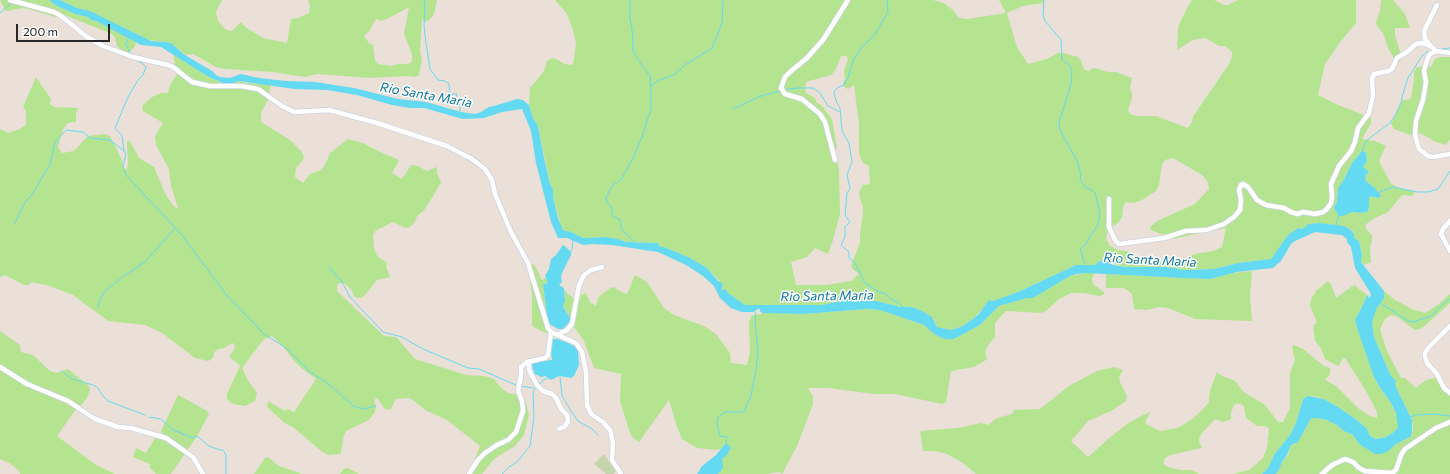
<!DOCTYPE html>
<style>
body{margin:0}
#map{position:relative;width:1450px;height:474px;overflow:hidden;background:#eae0d7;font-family:Commissioner,sans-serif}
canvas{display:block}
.scale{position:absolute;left:16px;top:24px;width:94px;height:18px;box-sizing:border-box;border:2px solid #272727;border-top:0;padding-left:5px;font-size:12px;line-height:14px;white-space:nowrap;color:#272727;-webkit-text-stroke:3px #fff;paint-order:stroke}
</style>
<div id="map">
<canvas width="1450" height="474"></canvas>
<div class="scale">200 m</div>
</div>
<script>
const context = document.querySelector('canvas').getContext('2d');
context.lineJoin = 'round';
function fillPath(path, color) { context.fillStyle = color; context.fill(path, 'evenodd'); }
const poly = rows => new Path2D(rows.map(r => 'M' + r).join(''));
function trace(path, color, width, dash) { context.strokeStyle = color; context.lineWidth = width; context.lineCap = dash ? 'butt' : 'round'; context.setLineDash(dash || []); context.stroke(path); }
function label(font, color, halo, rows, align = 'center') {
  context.font = font + ' Commissioner,sans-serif'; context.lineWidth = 3; context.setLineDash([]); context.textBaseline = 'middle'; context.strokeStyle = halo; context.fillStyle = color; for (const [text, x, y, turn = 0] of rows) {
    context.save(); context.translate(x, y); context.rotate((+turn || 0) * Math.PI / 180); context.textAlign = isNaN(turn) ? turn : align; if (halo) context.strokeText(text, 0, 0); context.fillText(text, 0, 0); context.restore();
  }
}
const green = poly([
 [0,0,49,0,57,6,75,14,88,17,91,20,96,21,108,27,136,42,135,46,130,52,124,52,117,46,115,38,112,34,62,14,59,18,28,9,22,8,7,11,5,10],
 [60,0,222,0,217,9,216,13,218,21,226,30,232,31,241,22,245,27,263,38,287,43,291,19,298,18,309,13,310,6,308,0,437,0,434,14,432,17,426,22,422,19,420,52,422,60,419,75,415,77,408,76,370,78,317,74,305,77,273,72,225,69,216,67,193,54,186,55,175,46,166,42,148,40,90,11,77,8],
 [409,7,404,34,412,54,412,62,408,64,397,64,391,66,378,64,375,61,373,45,369,43,364,36,370,30,376,19,381,21,387,19],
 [555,0,933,0,944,3,954,11,959,18,967,19,1006,13,999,0,1044,0,1043,3,1023,6,1007,13,1017,47,1028,64,1047,59,1058,53,1063,53,1078,57,1081,60,1083,67,1085,70,1089,71,1093,68,1095,68,1108,72,1116,72,1132,78,1130,88,1132,93,1132,99,1128,110,1130,114,1137,116,1156,116,1188,128,1193,120,1192,118,1229,64,1232,56,1232,52,1225,46,1219,46,1206,38,1193,40,1177,50,1178,27,1187,8,1192,0,1214,0,1224,5,1228,5,1238,0,1356,0,1356,23,1341,41,1325,64,1318,95,1336,104,1371,118,1371,123,1362,139,1375,141,1386,146,1379,161,1390,182,1393,185,1399,188,1414,191,1414,193,1413,196,1402,195,1388,212,1373,219,1365,225,1366,229,1372,235,1372,242,1370,247,1371,262,1364,265,1361,261,1362,255,1359,241,1354,238,1353,231,1350,229,1341,226,1318,223,1311,224,1302,229,1298,228,1292,232,1287,237,1271,259,1238,263,1214,269,1185,270,1166,267,1127,267,1113,264,1107,261,1103,260,1098,262,1096,265,1076,265,1018,292,993,301,991,300,974,318,963,326,951,330,937,327,934,319,922,311,912,307,901,307,876,301,846,300,822,305,745,305,728,293,725,289,721,290,723,285,707,268,690,258,664,247,660,247,658,243,626,242,618,239,605,237,583,238,562,229,553,196,553,189,550,184,538,126,533,118,529,106,530,86,531,87,544,71,547,61,552,58,556,59,565,64,570,65,573,64,574,59,576,43,573,30,567,14],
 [841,56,846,56,848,59,844,71,845,79,843,83,843,86,848,89,854,85,859,124,859,154,863,163,869,166,870,184,863,185,859,192,860,199,863,207,863,213,860,235,860,243,851,265,853,269,859,274,851,281,826,285,796,285,791,262,807,257,815,248,828,254,833,240,840,214,839,170,835,150,837,148,832,119,822,106,816,102,815,98,806,93,805,89,806,82,831,75,836,69],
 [1364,151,1366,153,1367,161,1363,167,1369,172,1365,176,1366,181,1376,189,1378,193,1382,195,1378,198,1370,196,1369,199,1369,208,1367,212,1360,213,1352,212,1339,216,1334,208,1337,201,1338,188,1343,181,1352,163,1361,152],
 [1173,158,1202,175,1208,182,1209,189,1195,204,1157,221,1150,227,1151,230,1160,234,1171,234,1173,236,1174,239,1195,234,1226,228,1222,247,1213,251,1195,254,1186,258,1172,261,1164,261,1160,262,1133,261,1134,255,1131,252,1118,250,1110,246,1106,239,1107,233,1111,227,1119,222,1122,217,1123,207,1126,202,1134,203,1142,200,1156,191,1159,185,1162,164,1165,160],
 [1381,0,1393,0,1405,14,1410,28,1395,28,1395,35,1401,55,1401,60,1397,64,1388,48,1383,33,1377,26,1376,22,1380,11],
 [174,55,207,76,222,83,232,84,238,81,246,83,271,85,268,100,261,112,261,122,290,140,301,151,304,157,302,161,296,168,295,177,303,183,310,174,321,170,326,163,330,153,348,139,363,143,380,152,399,160,392,173,402,179,411,165,418,166,427,171,437,167,437,173,441,182,435,193,424,210,417,216,415,222,410,227,406,228,393,222,375,231,373,235,374,248,377,256,387,263,386,267,390,277,377,280,364,296,360,298,357,298,354,296,351,289,344,283,339,283,337,286,337,291,384,336,396,337,415,359,466,375,484,376,494,379,501,388,508,393,521,396,525,400,529,415,524,435,515,446,494,459,482,474,469,474,480,446,447,420,425,410,413,400,408,398,396,399,390,410,385,409,377,398,374,400,376,406,375,412,369,420,346,431,344,435,341,452,340,454,328,455,321,451,293,427,286,424,267,407,268,401,285,411,287,409,294,412,316,379,300,367,291,357,282,345,272,336,264,339,242,368,249,382,257,393,255,401,245,406,238,405,231,403,227,399,227,394,240,366,229,356,234,350,235,347,234,344,232,343,224,348,219,349,214,352,213,358,208,361,195,358,162,333,145,325,108,321,73,295,47,285,31,282,29,285,24,285,5,275,0,277,0,129,8,133,20,129,26,125,26,111,23,107,36,77,51,99,50,104,54,107,78,108,76,114,76,122,68,123,63,129,58,147,62,153,74,151,88,136,105,134,110,136,122,160,123,167,126,170,128,165,127,143,128,141,130,141,139,158,154,167,165,193,172,204,176,208,178,208,171,186,169,169,156,145,155,136,163,123,143,111,142,106,152,97,161,93,168,93,169,88,175,77,177,76,173,68,175,68],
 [1440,57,1450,57,1450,139,1446,145,1436,142,1420,133,1416,137,1394,129,1391,124,1402,100,1411,99,1414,80,1414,72,1416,68,1423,66,1431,67,1435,59],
 [534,264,542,280,545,278,549,282,543,284,549,334,539,330,532,326,532,294,528,265],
 [1252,271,1250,297,1252,321,1195,319,1168,308,1159,307,1147,310,1134,309,1132,294,1127,290,1123,288,1106,288,1106,274,1210,279,1225,274],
 [1086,273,1094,273,1092,279,1093,284,1104,292,1104,294,1100,296,1084,293,1071,293,1059,299,1046,311,1041,313,1006,311,995,323,995,337,987,347,985,351,987,359,983,362,974,367,951,371,946,402,942,404,895,394,873,394,828,388,808,388,813,397,813,404,797,446,782,474,779,472,767,474,718,474,721,471,722,459,726,456,731,448,724,444,721,449,717,450,697,448,682,439,676,424,669,400,639,442,632,437,629,430,620,401,621,374,594,368,584,341,570,321,566,310,563,306,565,296,564,290,575,300,580,300,581,295,586,293,590,302,596,306,598,298,601,295,610,288,614,287,621,292,627,294,635,275,647,282,664,308,674,315,704,326,716,334,730,353,731,363,747,365,750,353,749,323,752,315,762,314,762,312,804,314,867,309,880,310,924,325,934,334,944,339,954,339,980,325,999,306,1027,298,1031,298,1070,276],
 [1328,281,1331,284,1336,298,1354,285,1367,295,1363,305,1355,320,1374,377,1379,386,1391,403,1398,418,1399,424,1397,430,1386,437,1376,439,1370,436,1367,429,1357,420,1341,409,1324,399,1313,396,1303,399,1296,423,1290,435,1274,455,1268,468,1262,474,1233,474,1249,470,1263,458,1267,448,1269,428,1264,426,1257,426,1246,418,1244,406,1238,403,1234,405,1231,413,1231,419,1223,422,1215,419,1202,433,1199,438,1199,442,1202,448,1170,455,1165,458,1163,464,1168,467,1180,470,1190,470,1200,474,976,474,963,463,947,454,935,451,923,451,920,431,958,428,981,423,988,425,997,418,1012,414,1014,410,1040,409,1069,386,1097,371,1114,367,1123,370,1119,378,1120,382,1127,396,1126,401,1111,411,1088,421,1071,441,1088,457,1108,439,1130,422,1151,411,1146,420,1146,424,1160,431,1178,428,1192,419,1203,409,1209,402,1210,391,1217,372,1222,376,1235,381,1244,392,1265,405,1278,422,1283,422,1290,408,1290,373,1295,360,1292,346,1294,345,1303,349,1324,366,1330,368,1330,374,1325,380,1336,386,1358,408,1368,415,1377,418,1377,412,1366,391,1345,358,1343,358,1340,364,1338,366,1325,359,1321,348,1315,341,1313,326,1317,322,1310,306,1311,299,1316,291],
 [1384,291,1395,300,1414,310,1425,313,1439,304,1450,294,1450,303,1421,329,1415,330,1396,316,1391,315,1386,318,1383,322,1380,330,1387,351,1401,378,1405,378,1416,388,1426,380,1436,378,1439,379,1450,390,1450,474,1276,474,1279,470,1282,462,1288,455,1291,445,1295,444,1303,434,1310,420,1312,418,1324,419,1337,425,1343,430,1353,435,1359,444,1375,454,1385,453,1396,444,1408,438,1412,434,1413,430,1412,420,1396,387,1395,381,1391,376,1374,337,1372,322,1377,308,1384,298],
 [0,331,20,345,21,352,33,355,50,371,56,373,68,369,89,386,90,389,87,398,78,409,76,409,57,436,96,465,115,474,20,474,20,472,11,464,0,459],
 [178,395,202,408,207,411,209,414,199,433,171,474,156,474,149,467,150,464,133,457,136,448,146,453,155,438,166,441,167,439,161,431],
 [268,457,279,466,302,474,254,474,265,458],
 [348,468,359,474,340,474,344,469]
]);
const cemetery = poly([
 [604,454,616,471,614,474,606,474,594,464]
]);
const water = poly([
 [49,0,60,0,77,8,90,11,151,41,166,42,171,43,185,55,212,71,216,75,220,77,230,78,241,74,259,78,286,81,315,82,354,88,398,99,426,102,461,112,475,114,481,112,489,107,494,106,517,99,523,100,529,105,533,118,538,126,544,158,550,184,553,189,553,196,558,218,563,230,571,232,583,238,605,237,618,239,626,242,658,243,660,247,664,247,690,258,707,268,718,281,722,283,723,285,721,290,725,289,728,293,745,305,822,305,846,300,876,301,901,307,912,307,922,311,932,317,937,327,951,330,963,326,978,315,989,300,993,301,1018,292,1076,265,1096,265,1098,262,1103,260,1107,261,1113,265,1127,267,1166,267,1185,270,1214,269,1238,263,1271,259,1288,235,1298,228,1302,229,1309,224,1319,223,1344,226,1351,230,1354,234,1354,238,1359,241,1362,255,1361,262,1384,291,1384,298,1377,308,1372,322,1374,337,1391,376,1396,381,1395,383,1396,387,1412,420,1412,433,1410,437,1396,444,1387,452,1381,454,1375,454,1359,444,1353,435,1344,431,1337,425,1324,419,1312,418,1310,420,1306,428,1298,442,1291,445,1287,455,1282,462,1279,470,1276,474,1262,474,1268,468,1274,455,1290,435,1296,423,1303,399,1308,396,1324,399,1341,409,1357,420,1367,429,1370,436,1376,439,1386,437,1394,432,1398,427,1396,413,1391,403,1379,386,1374,377,1358,331,1355,320,1363,305,1367,295,1370,298,1371,294,1355,268,1351,247,1347,242,1347,239,1342,235,1315,232,1295,241,1291,244,1281,261,1273,268,1237,272,1210,279,1183,278,1086,273,1076,274,1070,276,1033,298,1027,298,999,306,980,325,954,339,944,339,934,334,924,325,880,310,867,309,804,314,762,313,760,311,760,309,758,309,753,312,742,312,731,308,720,298,714,286,703,276,686,265,658,252,612,245,593,244,583,245,567,238,558,238,551,222,536,163,531,131,522,109,502,112,484,118,463,119,424,108,410,108,392,105,357,95,327,90,295,89,238,81,232,84,225,84,207,76,161,47,141,45,96,21,91,20,88,17,75,14,57,6],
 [1364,151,1366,153,1367,161,1363,167,1369,172,1365,176,1366,181,1376,189,1378,193,1382,195,1378,198,1370,196,1369,199,1369,208,1367,212,1360,213,1352,212,1343,216,1339,216,1334,208,1337,201,1338,188,1343,181,1352,163,1361,152],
 [563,245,565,246,571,252,571,255,563,271,561,276,562,282,559,285,564,288,565,301,563,306,571,320,563,329,558,329,548,323,543,284,548,283,545,276,549,269,551,259,556,255],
 [553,339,558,339,568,343,576,347,578,351,579,365,574,376,571,378,559,376,551,380,545,376,541,377,533,373,535,371,533,370,532,364,543,361,552,360,551,353],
 [725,444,730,446,731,448,726,456,722,459,723,467,721,471,718,474,697,474,702,466,716,455]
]);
const stream = poly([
 [424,0,425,8,424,24,425,36,430,69,438,80,445,81,449,84,450,94,457,94,454,102,460,105,460,113],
 [630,0,630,17,633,38,633,51,638,60,650,76,651,88,651,109,642,137,633,158,621,180,613,185,606,197,607,202,612,208,612,215,620,220,622,230,632,239,632,242],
 [887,0,888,12,874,36,861,48,853,61,848,78,844,85,837,88,834,92,836,101,840,108,842,131,849,143,852,162,847,175,850,188,847,193,845,215,850,222,845,227,845,237,841,245,849,252,849,258,855,263,865,283,879,292,886,294,891,299,899,303,904,308],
 [1044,0,1043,16,1045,21,1061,40,1062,60,1070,66,1072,71,1071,84,1059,122,1060,130,1077,161,1081,175,1080,180,1085,187,1092,190,1095,193,1100,213,1098,225,1090,236,1087,243,1080,249,1085,264],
 [0,13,11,3],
 [128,39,126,44,130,54],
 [1442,49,1450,48],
 [136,60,142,63,146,67,143,75,138,80,128,97,115,128,122,136,124,151,126,154,123,166,126,175,181,234,228,297,264,334,286,348,309,371,327,383,354,406,363,409,376,406],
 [652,85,659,80,674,75,685,65,712,48,722,23,723,0],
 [784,90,797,88,813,88,820,93,828,106,840,112],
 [733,109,761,96,780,91],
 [1362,152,1364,146,1367,140,1390,123,1396,114,1401,103,1402,97,1408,78,1422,56,1428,51],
 [1377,193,1393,187,1417,192,1428,192,1438,189,1450,171],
 [15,223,24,204,35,190,50,164,55,142,66,130,83,132,90,138,110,140,124,151],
 [1336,225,1339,215],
 [571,252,572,249,573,240],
 [329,267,342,282,350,297,383,332,402,337,423,349,468,368,479,369,516,385],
 [1380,303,1408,321,1413,322,1431,316,1444,303,1450,299],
 [98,307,100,299,105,291,125,275,146,261,175,228],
 [62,371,72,379,93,385,98,388,103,396,108,401,145,415],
 [560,377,562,396,571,411,578,421,592,429,598,435],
 [538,384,541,383,543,380,548,378],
 [521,386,533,388],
 [149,417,161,419,173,430,193,438,197,436,209,446,220,450,223,450,226,455,226,474],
 [1409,417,1417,415,1433,414,1450,416],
 [726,445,727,437,720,436,717,425,718,417,725,412,744,412,751,396,756,370,758,351,755,321,756,314,754,311],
 [502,474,509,467,517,462,530,446,534,417,533,392,536,386]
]);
const minor = poly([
 [10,0,54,12,61,16,87,37,103,46,133,57,168,65,173,67,192,82,210,86,241,86,258,89,282,106,294,112,329,110,377,123,447,146,472,159,485,169,492,180,495,194,511,232,528,263,548,328,551,332,548,355,545,358,527,362,521,367,521,376,518,391,522,401,523,411,516,432,508,440,497,445,485,453,478,460,469,474],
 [1430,45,1425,39,1424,31,1437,5],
 [1450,53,1436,51,1430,54,1427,60,1424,71,1426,82,1423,100,1416,121,1415,135,1419,149,1428,156,1433,157,1450,154],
 [835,160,825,122,820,114,802,99,785,94,781,88,785,77,790,72,807,58,823,40,848,0],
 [1109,199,1109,227,1115,240,1119,244,1164,238,1186,231,1207,230,1224,224,1234,217,1240,210,1241,200,1239,190,1241,185,1243,184,1248,187,1257,200,1266,205,1284,208,1291,212,1297,214,1303,212,1315,214,1323,212,1327,209,1331,203,1332,197,1331,184,1339,166,1351,151,1355,142,1358,128,1369,113,1373,96,1372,79,1374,74,1389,71,1392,69,1397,58,1407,52,1416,44,1423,43,1432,47,1436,51],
 [1450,221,1443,229,1441,234,1450,251],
 [1450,326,1429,347,1425,353,1425,356,1427,363,1437,374,1444,388,1450,393],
 [551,332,576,343,582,352,586,372,587,405,591,414,603,422,610,430,613,443,612,460,621,474],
 [557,335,567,330,572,324,579,285,584,275,591,270,602,267],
 [529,361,529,370,537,385,543,391,552,394,556,398,561,409,567,415,568,422,564,427,559,429],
 [0,367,27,384,68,401,95,419,118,427,131,428,166,438,193,457,203,474],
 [1322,474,1332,465,1345,459,1353,462,1359,468,1365,471,1392,473,1396,470,1401,455,1405,449,1436,428,1450,422]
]);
const waterNames = [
 ["Rio Santa Maria",426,95,10],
 ["Rio Santa Maria",1150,260,3],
 ["Rio Santa Maria",827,296,-1]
];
fillPath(green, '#b4e490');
fillPath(cemetery, '#c4d5ad');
fillPath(water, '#64d9f2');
trace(stream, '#64d9f2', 1);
trace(minor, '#ccd2e1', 6);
trace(minor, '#fff', 4.5);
label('italic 13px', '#087499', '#fff', waterNames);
</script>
